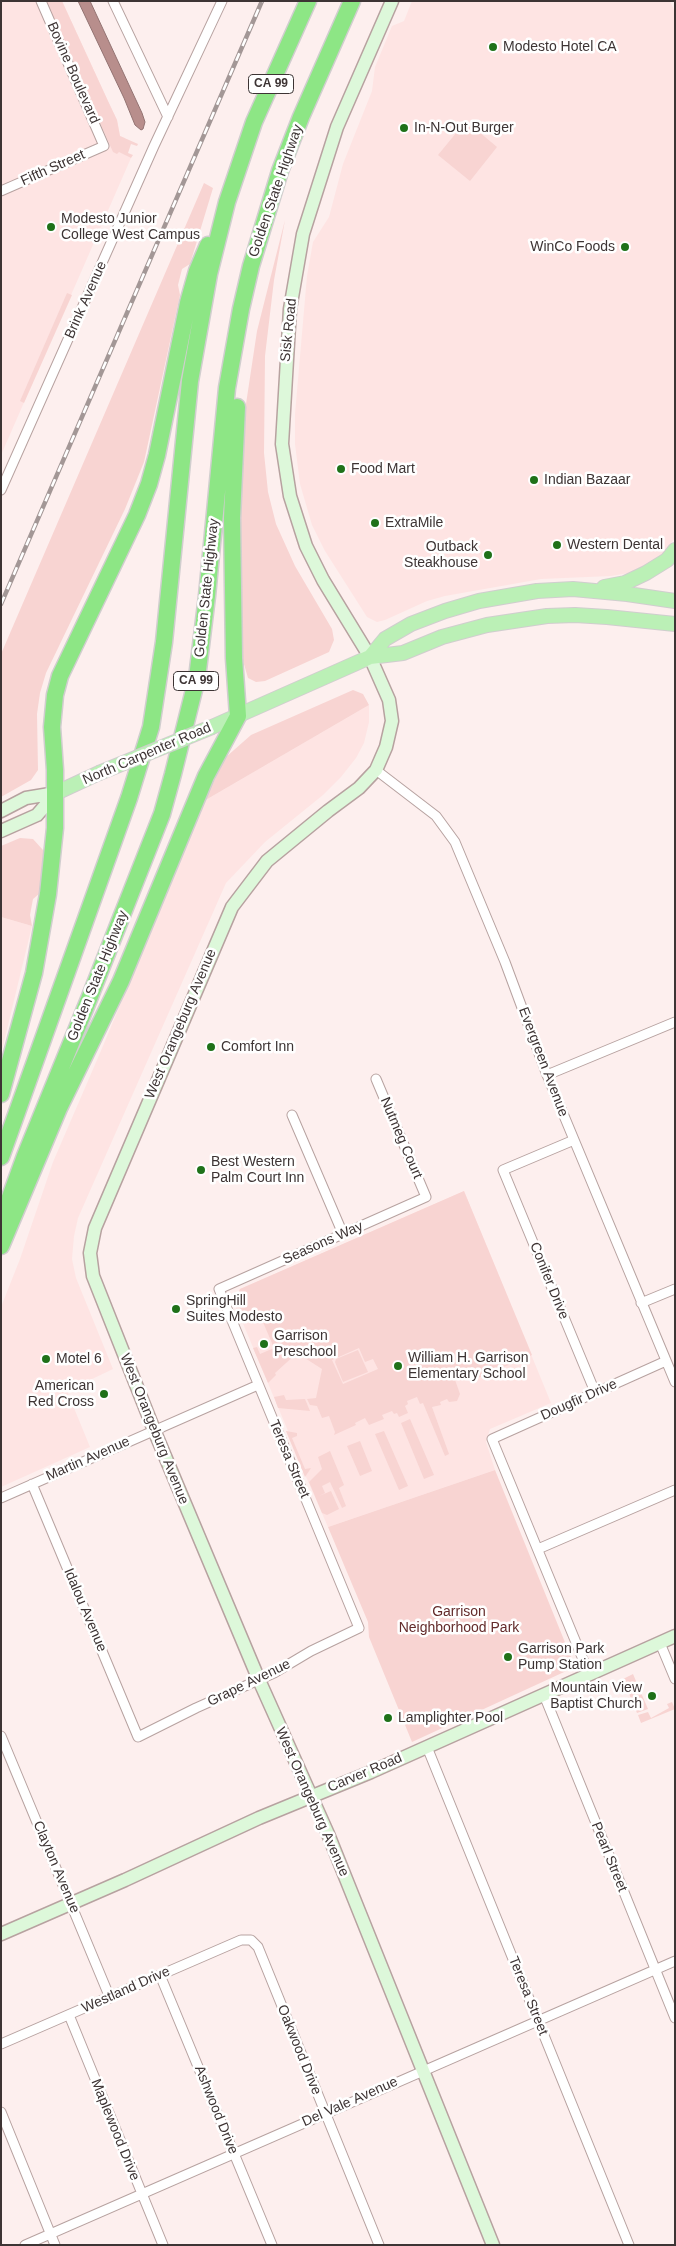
<!DOCTYPE html>
<style>
body{margin:0}
#map{position:relative;width:676px;height:2246px;overflow:hidden;background:#fdefee;font-family:Arial,sans-serif}
canvas{display:block}
.frame{position:absolute;inset:0;border:2px solid #3d3434;pointer-events:none}
</style>
<div id="map">
<canvas width="676" height="2246"></canvas>
<div class="frame"></div>
</div>
<script>
const context = document.querySelector('canvas').getContext('2d');
context.lineJoin = 'round';
function fillPath(path, color) { context.fillStyle = color; context.fill(path, 'evenodd'); }
const poly = rows => new Path2D(rows.map(r => 'M' + r).join(''));
function trace(path, color, width, dash) { context.strokeStyle = color; context.lineWidth = width; context.lineCap = dash ? 'butt' : 'round'; context.setLineDash(dash || []); context.stroke(path); }
function label(font, color, halo, rows, align = 'center') {
  context.font = font + ' Arial,sans-serif'; context.lineWidth = 5; context.setLineDash([]); context.textBaseline = 'middle'; context.strokeStyle = halo; context.fillStyle = color; for (const [text, x, y, turn = 0] of rows) {
    context.save(); context.translate(x, y); context.rotate((+turn || 0) * Math.PI / 180); context.textAlign = isNaN(turn) ? turn : align; if (halo) context.strokeText(text, 0, 0); context.fillText(text, 0, 0); context.restore();
  }
}
const built = poly([
 [1,1,62,1,108,101,117,120,120,136,125,138,119,151,131,158,1,455],
 [412,1,670,1,675,12,675,538,662,555,642,568,629,573,611,576,541,579,445,596,427,601,385,620,377,622,367,617,325,551,312,525,300,484,295,444,295,414,307,276,313,242,329,217,343,164,372,91,375,67,392,26,404,21],
 [369,705,369,722,364,743,356,758,341,777,323,795,265,842,226,883,78,1218,74,1236,72,1259,76,1278,113,1369,67,1391,90,1447,1,1487,1,1307,20,1259,53,1162,103,1046,204,801],
 [1,917,32,926,1,1054],
 [464,1191,551,1403,490,1429,486,1442,495,1470,328,1527,286,1431,288,1431,234,1302,240,1289]
]);
const green = poly([
 [46,1,62,1,108,101,117,120,120,136,138,144,137,146,131,144,128,153,133,155,131,158,119,152,117,154,113,152],
 [466,121,497,147,470,181,438,155],
 [204,183,213,188,190,264,182,269,178,285,180,295,144,462,125,509,46,673,40,693,37,714,38,770,31,780,1,797,1,654],
 [285,220,274,280,265,356,264,453,268,492,276,524,295,566,332,629,334,640,329,652,265,681,256,682,248,678,241,654,240,526,246,404,257,331],
 [67,293,72,295,24,403,20,401],
 [353,690,363,694,369,705,204,801,226,757,251,735],
 [20,838,33,839,43,850,45,856,39,894,33,899,30,915,32,926,1,917,1,846],
 [464,1191,532,1355,473,1380,468,1371,454,1377,460,1394,457,1401,449,1402,447,1399,440,1402,441,1405,432,1407,449,1454,445,1456,423,1403,420,1404,417,1397,407,1401,408,1404,405,1406,408,1413,399,1417,397,1413,394,1414,392,1411,382,1415,384,1419,369,1425,365,1418,355,1423,356,1425,334,1435,335,1432,329,1416,322,1418,317,1406,310,1405,307,1399,316,1398,322,1369,297,1353,275,1373,276,1375,268,1383,253,1348,257,1347,260,1354,274,1348,257,1308,239,1315,234,1302,240,1289],
 [359,1348,365,1362,373,1359,378,1369,343,1384,332,1360],
 [358,1350,368,1372,343,1382,335,1362,336,1359],
 [284,1395,286,1400,305,1399,310,1411,278,1408,274,1397],
 [410,1419,434,1475,424,1479,401,1423],
 [286,1431,297,1433,297,1436,292,1438,305,1469,311,1468,305,1477],
 [384,1431,408,1486,399,1490,375,1434],
 [360,1441,372,1471,360,1476,347,1446],
 [330,1451,344,1485,339,1488,346,1506,342,1508,330,1482,322,1486,325,1493,319,1496,331,1491,339,1509,327,1515,322,1513,309,1482,322,1469,318,1457],
 [495,1470,575,1667,412,1742,369,1637,368,1622,328,1527],
 [633,1674,648,1709,637,1713,623,1679],
 [672,1702,675,1709,641,1723,638,1715,648,1712,651,1718,669,1708,667,1704]
]);
const water = poly([
 [78,1,90,1,142,113,145,122,143,129,141,130,135,125,124,98,78,1]
]);
const street = poly([
 [113,1,168,117],
 [1,191,104,146,41,1],
 [1,490,154,146,222,1],
 [376,770,436,816,455,842,505,962,547,1075,675,1382],
 [547,1075,675,1022],
 [292,1115,343,1234],
 [574,1140,503,1170,595,1392],
 [641,1303,675,1289],
 [32,1484,138,1737,196,1708,274,1673,311,1651,359,1628,219,1289,426,1197,376,1079],
 [1,1498,258,1385],
 [538,1549,675,1490],
 [660,1643,675,1679],
 [589,1674,492,1439,666,1361],
 [544,1695,675,2018],
 [1,1736,110,1998],
 [427,1747,629,2245],
 [160,1975,272,2245],
 [69,2015,163,2245],
 [1,2044,241,1940,251,1940,258,1947,379,2245],
 [1,2112,55,2245],
 [25,2245,675,1961]
]);
const secondary = poly([
 [392,1,337,127,303,234,290,309,282,444,290,496,306,546,323,580,370,657,389,700,392,721,386,747,376,770,359,788,328,811,267,861,232,907,95,1228,90,1253,93,1276,154,1430,259,1680,328,1834,493,2245],
 [1,811,26,798,56,793],
 [1,831,37,815,56,793],
 [1,1934,125,1880,259,1818,371,1772,675,1636]
]);
const primary = poly([
 [604,587,625,583,646,573,667,560,675,550],
 [370,657,385,639,411,624,445,611,479,601,537,591,573,589,627,594,675,601],
 [212,727,370,657,403,653,442,637,487,625,547,616,575,615,607,617,675,624],
 [56,793,99,773]
]);
const highway = poly([
 [1,1094,34,973,48,894,55,828,55,770,52,727,55,695,60,676,137,515,149,484,157,455,188,303,197,271,208,245],
 [1,1157,129,798,151,727,164,642,190,381,209,274,227,202,254,122,308,1],
 [1,1222,25,1156,89,999,162,814,173,774,197,678,207,596,227,388,241,309,251,266,280,171,301,117,352,1],
 [1,1246,59,1108,121,981,206,776,238,716,234,658,232,518,237,407]
]);
const rail = poly([
 [1,604,262,1]
]);
const primaryBridge = poly([
 [99,773,212,727]
]);
const markers = [
 [493,47,5,"#1f7119"],
 [404,128,5,"#1f7119"],
 [51,227,5,"#1f7119"],
 [625,247,5,"#1f7119"],
 [341,469,5,"#1f7119"],
 [534,480,5,"#1f7119"],
 [375,523,5,"#1f7119"],
 [557,545,5,"#1f7119"],
 [488,555,5,"#1f7119"],
 [211,1047,5,"#1f7119"],
 [201,1170,5,"#1f7119"],
 [176,1309,5,"#1f7119"],
 [264,1344,5,"#1f7119"],
 [46,1359,5,"#1f7119"],
 [398,1366,5,"#1f7119"],
 [104,1394,5,"#1f7119"],
 [508,1657,5,"#1f7119"],
 [652,1696,5,"#1f7119"],
 [388,1718,5,"#1f7119"]
];
const shields = [
 [271,84,45],
 [196,681,45]
];
const shieldNames = [
 ["CA 99",271,84],
 ["CA 99",196,681]
];
const poiNames = [
 ["Modesto Hotel CA",503,47],
 ["In-N-Out Burger",414,128],
 ["Modesto Junior",61,219],
 ["College West Campus",61,235],
 ["WinCo Foods",615,247,"right"],
 ["Food Mart",351,469],
 ["Indian Bazaar",544,480],
 ["ExtraMile",385,523],
 ["Western Dental",567,545],
 ["Outback",478,547,"right"],
 ["Steakhouse",478,563,"right"],
 ["Comfort Inn",221,1047],
 ["Best Western",211,1162],
 ["Palm Court Inn",211,1178],
 ["SpringHill",186,1301],
 ["Suites Modesto",186,1317],
 ["Garrison",274,1336],
 ["Preschool",274,1352],
 ["William H. Garrison",408,1358],
 ["Elementary School",408,1374],
 ["Motel 6",56,1359],
 ["American",94,1386,"right"],
 ["Red Cross",94,1402,"right"],
 ["Garrison Park",518,1649],
 ["Pump Station",518,1665],
 ["Mountain View",642,1688,"right"],
 ["Baptist Church",642,1704,"right"],
 ["Lamplighter Pool",398,1718]
];
const streetNames = [
 ["Bovine Boulevard",73,73,66],
 ["Fifth Street",53,168,-24],
 ["Golden State Highway",276,191,-71],
 ["Brink Avenue",86,300,-66],
 ["Sisk Road",289,330,-84],
 ["Golden State Highway",207,588,-84],
 ["North Carpenter Road",147,754,-23],
 ["Golden State Highway",98,976,-68],
 ["West Orangeburg Avenue",181,1024,-67],
 ["Evergreen Avenue",543,1062,69],
 ["Nutmeg Court",401,1138,67],
 ["Seasons Way",323,1243,-24],
 ["Conifer Drive",549,1281,68],
 ["Dougfir Drive",579,1400,-24],
 ["West Orangeburg Avenue",154,1429,68],
 ["Martin Avenue",88,1459,-24],
 ["Teresa Street",289,1459,67],
 ["Idalou Avenue",85,1610,67],
 ["Grape Avenue",249,1683,-26],
 ["Carver Road",365,1773,-23],
 ["West Orangeburg Avenue",312,1802,66],
 ["Pearl Street",609,1857,68],
 ["Clayton Avenue",56,1867,67],
 ["Westland Drive",126,1990,-24],
 ["Teresa Street",528,1996,68],
 ["Oakwood Drive",299,2050,68],
 ["Del Vale Avenue",350,2102,-24],
 ["Ashwood Drive",216,2110,68],
 ["Maplewood Drive",115,2130,68]
];
const parkNames = [
 ["Garrison",459,1612],
 ["Neighborhood Park",459,1628]
];
fillPath(built, '#fee4e3');
fillPath(green, '#f8d4d2');
fillPath(water, '#b88e8c');
trace(water, '#937372', 1);
trace(street, '#b7a2a0', 11);
trace(secondary, '#b7a2a0', 15);
trace(primary, '#d0cece', 16);
trace(highway, '#d0cece', 19);
trace(street, '#fff', 9);
trace(secondary, '#ddf8da', 12);
trace(primary, '#bbf0b6', 14);
trace(highway, '#8de685', 16);
trace(rail, '#a39796', 4.5);
trace(rail, '#fff', 2.5, [8]);
trace(primaryBridge, '#d0cece', 16, []);
trace(primaryBridge, '#bbf0b6', 14);
for (const [x, y, r, color] of markers) { const dot = new Path2D(); dot.arc(x, y, r, 0, 2 * Math.PI); context.fillStyle = color; context.fill(dot); trace(dot, '#fff', 2); }
for (const [x, y, w] of shields) { const box = new Path2D(); box.roundRect(x - w / 2, y - 9.5, w, 19, 4); context.fillStyle = '#fff'; context.fill(box); trace(box, '#3d3434', 1); }
label('bold 12px', '#3d3434', null, shieldNames);
label('14px', '#3d3434', '#fff', poiNames, 'left');
label('14px', '#3d3434', '#fff', streetNames);
label('14px', '#632b2b', '#fff', parkNames);
</script>
